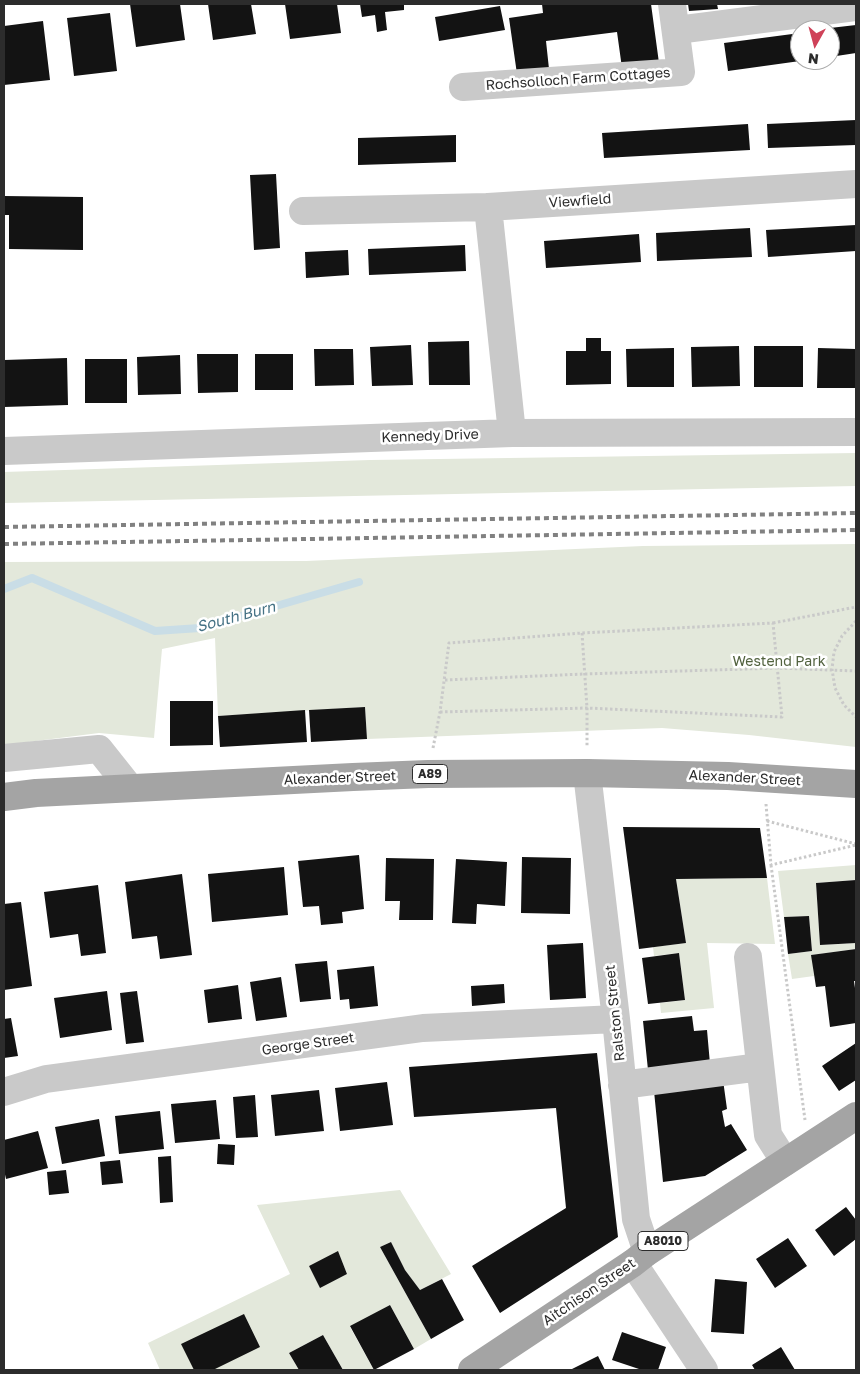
<!DOCTYPE html>
<html>
<head>
<meta charset="utf-8">
<style>
  body { margin:0 }
  #map { position:relative; width:860px; height:1374px; overflow:hidden; background:#fff; font-family:"Golos Text",sans-serif }
  canvas { display:block }
  .frame { position:absolute; inset:0; border:5px solid #2c2c2c; pointer-events:none }
  .north { position:absolute; left:790px; top:20px; width:50px; height:50px; box-sizing:border-box; background:#fff; border:1px solid #ababab; border-radius:50%; rotate:187deg; font-size:14px; font-weight:700; line-height:20px; text-align:center; color:#2c2c2c }
  .north::after { content:''; display:block; margin:auto; width:18px; height:22px; background:#cf4259; clip-path:polygon(50% 0,100% 100%,50% 72%,0 100%) }
</style>
</head>
<body>
<div id="map">
<canvas width="860" height="1374"></canvas>
<div class="frame"></div>
<div class="north">N</div>
</div>
<script>
const ctx = document.querySelector('canvas').getContext('2d');
ctx.lineJoin = 'round';
function fill(path, color) { ctx.fillStyle = color; ctx.fill(path, 'evenodd'); }
const toPath = rows => new Path2D(rows.map(r => 'M' + r).join(''));
function stroke(path, color, width, dash) { ctx.strokeStyle = color; ctx.lineWidth = width; ctx.lineCap = dash ? 'butt' : 'round'; ctx.setLineDash(dash || []); ctx.stroke(path); }
function drawText(font, color, halo, rows, align = 'center') {
  ctx.font = font + ' "Golos Text",sans-serif'; ctx.lineWidth = 5; ctx.setLineDash([]); ctx.textBaseline = 'middle'; ctx.strokeStyle = halo; ctx.fillStyle = color; for (const [text, x, y, turn = 0] of rows) {
    ctx.save(); ctx.translate(x, y); ctx.rotate((+turn || 0) * Math.PI / 180); ctx.textAlign = isNaN(turn) ? turn : align; if (halo) ctx.strokeText(text, 0, 0); ctx.fillText(text, 0, 0); ctx.restore();
  }
}
const green = toPath([
  [856,453,856,486,4,503,4,472,370,460],
  [856,544,856,747,749,735,662,728,367,739,365,707,218,716,215,638,162,649,154,738,99,733,4,745,4,562,306,561,643,546],
  [856,865,856,880,816,883,820,945,856,943,856,949,812,955,814,976,792,979,788,954,812,951,809,916,784,917,778,871],
  [767,878,775,944,707,943,714,1008,661,1013,660,1003,685,1000,679,953,654,956,653,947,686,943,676,879],
  [400,1190,451,1274,420,1290,405,1270,391,1242,380,1247,431,1339,414,1349,390,1305,350,1327,374,1370,343,1370,323,1335,289,1353,299,1370,160,1370,148,1343,290,1274,257,1205],
  [338,1252,347,1274,320,1287,309,1266]
]);
const stream = toPath([
  [4,589,32,578,155,631,200,628,359,582]
]);
const building = toPath([
  [130,4,180,4,185,40,136,47],
  [208,4,251,4,256,34,213,40],
  [285,4,337,4,341,33,290,39],
  [360,4,404,4,404,10,385,12,387,30,377,32,375,15,362,17],
  [542,4,651,4,659,63,622,68,617,32,546,41,549,69,517,74,509,18,543,13],
  [688,4,717,4,718,9,689,11],
  [500,6,505,30,439,41,435,17],
  [110,13,117,71,74,76,67,18],
  [43,21,50,80,4,85,4,26],
  [856,25,856,53,830,57,830,28],
  [800,33,800,61,728,71,724,43],
  [856,120,856,145,768,148,767,124],
  [748,124,750,150,604,158,602,133],
  [456,135,456,162,358,165,358,138],
  [276,174,280,248,254,250,250,175],
  [4,196,83,197,83,250,9,249,9,215,4,215],
  [856,225,856,251,768,257,766,230],
  [750,228,752,257,657,261,656,233],
  [639,234,641,262,546,268,544,241],
  [465,245,466,271,369,275,368,249],
  [348,250,349,275,306,278,305,252],
  [586,338,601,338,601,351,611,351,611,384,566,385,566,351,586,351],
  [469,341,470,385,429,385,428,342],
  [411,345,413,385,372,386,370,347],
  [739,346,740,386,692,387,691,347],
  [754,346,803,346,803,387,754,387],
  [674,348,674,387,627,387,626,349],
  [818,348,856,349,856,388,817,388],
  [314,349,353,349,354,385,315,386],
  [197,354,238,354,238,392,198,393],
  [255,354,293,354,293,390,255,390],
  [180,355,181,394,138,395,137,357],
  [67,358,68,405,4,407,4,360],
  [85,359,127,359,127,403,85,403],
  [170,701,213,701,213,745,170,746],
  [365,707,367,739,311,742,309,710],
  [305,710,307,742,220,747,218,716],
  [623,827,760,828,767,878,676,879,686,943,639,949],
  [359,855,364,909,342,912,343,923,321,925,319,906,303,907,298,861],
  [522,857,571,858,570,914,521,913],
  [386,858,434,859,433,920,399,920,400,901,385,901],
  [456,859,507,862,505,906,477,904,476,924,452,923],
  [284,867,288,915,212,922,208,874],
  [182,874,192,955,160,959,157,936,132,939,125,882],
  [856,880,856,943,820,945,816,883],
  [98,885,106,953,81,956,78,934,50,938,44,892],
  [21,902,32,986,4,990,4,904],
  [809,916,812,951,788,954,784,917],
  [583,943,586,998,550,1000,547,945],
  [856,949,856,981,854,981,856,995,856,1023,830,1027,825,986,816,987,811,955],
  [679,953,685,1000,648,1004,642,958],
  [327,961,331,999,300,1002,295,964],
  [374,966,378,1006,350,1009,349,999,340,1000,337,970],
  [281,977,287,1017,256,1021,250,982],
  [504,984,505,1003,472,1006,471,986],
  [238,985,242,1019,208,1023,204,990],
  [107,991,112,1030,60,1038,54,998],
  [137,991,144,1042,126,1044,120,993],
  [692,1016,694,1031,707,1030,710,1064,648,1070,643,1021],
  [11,1018,18,1056,4,1058,4,1019],
  [856,1043,856,1080,839,1091,822,1066],
  [597,1053,618,1237,500,1313,472,1266,566,1208,556,1108,414,1117,409,1067],
  [723,1080,727,1109,722,1111,725,1127,731,1124,747,1150,705,1176,663,1182,654,1091],
  [387,1082,393,1125,340,1131,335,1088],
  [319,1090,324,1131,275,1136,271,1095],
  [255,1095,258,1137,236,1138,233,1097],
  [216,1100,220,1139,175,1143,171,1104],
  [160,1111,164,1149,119,1154,115,1116],
  [99,1119,105,1156,62,1164,55,1127],
  [38,1131,48,1168,6,1179,4,1170,4,1140],
  [218,1144,235,1145,234,1165,217,1164],
  [171,1156,173,1202,160,1203,158,1157],
  [120,1160,123,1183,102,1185,100,1162],
  [66,1170,69,1193,49,1195,47,1172],
  [846,1207,856,1220,856,1239,834,1256,815,1230],
  [788,1238,807,1266,775,1288,756,1259],
  [391,1242,405,1270,420,1290,442,1279,464,1320,431,1339,380,1247],
  [338,1251,347,1274,320,1288,309,1266],
  [715,1279,747,1282,744,1334,711,1332],
  [390,1305,414,1349,374,1370,350,1326],
  [244,1314,260,1347,213,1370,194,1370,181,1344],
  [622,1332,666,1347,658,1370,642,1370,612,1360],
  [323,1335,343,1370,299,1370,289,1353],
  [781,1347,795,1370,755,1370,752,1365],
  [598,1356,605,1370,570,1370]
]);
const path = toPath([
  [856,621,842,636,834,652,832,669,835,688,844,705,856,717],
  [773,623,856,607],
  [582,633,587,708,587,747],
  [445,680,584,674,778,668,856,671],
  [433,748,440,712,449,643,582,633,773,623,782,717,587,708,440,712],
  [766,804,771,865,856,845],
  [767,821,856,844],
  [771,865,805,1120]
]);
const minor = toPath([
  [677,30,855,7],
  [463,87,681,72,672,4],
  [488,207,512,433],
  [303,211,488,207,856,184],
  [4,451,512,433,856,432],
  [4,758,99,749,130,788],
  [587,773,616,1019,636,1219,647,1252],
  [748,957,768,1135,785,1162],
  [622,1085,760,1067],
  [4,1092,46,1079,423,1028,616,1019],
  [633,1263,704,1370]
]);
const major = toPath([
  [4,797,36,793,353,777,428,774,587,773,728,776,856,784],
  [472,1370,633,1263,647,1252,856,1116]
]);
const rail = toPath([
  [4,527,856,513],
  [4,544,856,530]
]);
const shields = [
  [430,774,35],
  [663,1241,50]
];
const shieldNames = [
  ["A89",430,774],
  ["A8010",663,1241]
];
const streetNames = [
  ["Rochsolloch Farm Cottages",578,79,-4],
  ["Viewfield",580,201,-4],
  ["Kennedy Drive",430,436,-2],
  ["Alexander Street",340,778,-2],
  ["Alexander Street",745,778,3],
  ["Ralston Street",615,1013,-96],
  ["George Street",308,1044,-8],
  ["Aitchison Street",589,1292,-34]
];
const parkNames = [
  ["Westend Park",779,662]
];
const waterNames = [
  ["South Burn",236,617,-15]
];
fill(green, '#e3e8db');
stroke(stream, '#c9dde6', 8);
fill(building, '#131313');
stroke(path, '#c9c9c9', 3, [2.5, 2.5]);
stroke(minor, '#c9c9c9', 28);
stroke(major, '#a4a4a4', 28);
stroke(rail, '#818181', 4, [5, 4]);
for (const [x, y, w] of shields) { const box = new Path2D(); box.roundRect(x - w / 2, y - 9.5, w, 19, 4); ctx.fillStyle = '#fff'; ctx.fill(box); stroke(box, '#2c2c2c', 1); }
drawText('bold 12px', '#2c2c2c', null, shieldNames);
drawText('14px', '#2c2c2c', '#fff', streetNames);
drawText('14px', '#52623f', '#fff', parkNames);
drawText('italic 15px', '#447184', '#fff', waterNames);
</script>
</body>
</html>
